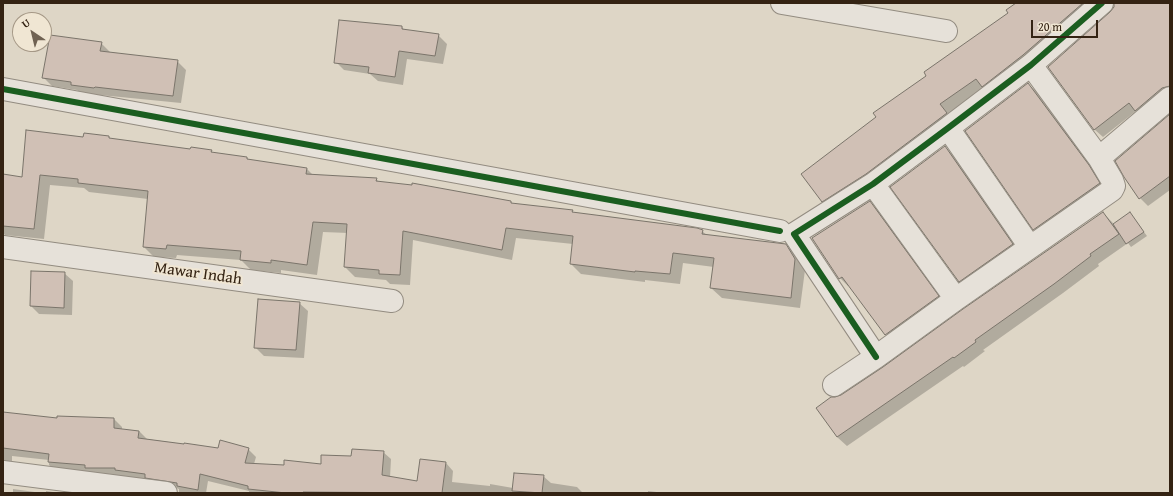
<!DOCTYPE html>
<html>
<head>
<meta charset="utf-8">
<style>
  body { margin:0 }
  #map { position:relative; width:1173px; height:496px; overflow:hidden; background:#ded6c6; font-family:"Gentium Book Plus",serif }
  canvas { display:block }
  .frame { position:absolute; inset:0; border:4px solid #342313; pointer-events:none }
  .north { position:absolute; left:12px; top:12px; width:40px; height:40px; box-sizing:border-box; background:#f0e6d3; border:1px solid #a59886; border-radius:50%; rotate:325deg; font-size:11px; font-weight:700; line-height:16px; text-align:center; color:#342313 }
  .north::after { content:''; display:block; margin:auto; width:14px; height:18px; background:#706252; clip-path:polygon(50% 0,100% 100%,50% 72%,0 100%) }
  .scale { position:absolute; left:1031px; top:20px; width:67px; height:18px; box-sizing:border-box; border:2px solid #342313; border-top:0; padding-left:5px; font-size:12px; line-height:14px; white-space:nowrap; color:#342313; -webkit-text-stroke:3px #f0e6d3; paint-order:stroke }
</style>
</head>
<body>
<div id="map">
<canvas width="1173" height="496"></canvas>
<div class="frame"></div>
<div class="north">U</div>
<div class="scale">20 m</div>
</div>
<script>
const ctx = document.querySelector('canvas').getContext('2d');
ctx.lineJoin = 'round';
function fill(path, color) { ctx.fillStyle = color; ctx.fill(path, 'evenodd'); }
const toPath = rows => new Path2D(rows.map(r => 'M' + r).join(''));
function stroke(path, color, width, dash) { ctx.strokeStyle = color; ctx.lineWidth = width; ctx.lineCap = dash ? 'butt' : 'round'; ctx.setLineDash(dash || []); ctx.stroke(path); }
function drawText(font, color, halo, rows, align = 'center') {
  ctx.font = font + ' "Gentium Book Plus",serif'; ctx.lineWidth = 4; ctx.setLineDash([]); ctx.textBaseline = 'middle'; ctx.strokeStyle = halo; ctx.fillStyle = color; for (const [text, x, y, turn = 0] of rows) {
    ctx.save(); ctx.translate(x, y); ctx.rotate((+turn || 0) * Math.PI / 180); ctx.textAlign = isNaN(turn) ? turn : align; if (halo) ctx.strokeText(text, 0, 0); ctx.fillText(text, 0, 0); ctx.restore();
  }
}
const shadow = toPath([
  [1018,3,1082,3,1090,15,832,211,822,201,877,118,1010,13],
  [1125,3,1170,3,1170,86,1165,90,1144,119,1136,111,1103,137,1094,129],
  [402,27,405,31,438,35,447,44,443,64,407,59,403,85,378,81,370,74,344,70,336,62],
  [101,43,110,52,109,53,177,61,186,70,181,103,80,93,77,90,52,86,43,77],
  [1028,84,1038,93,1098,175,1108,193,1043,238,1034,229],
  [1170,116,1170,190,1148,206,1140,198,1125,177],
  [109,137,112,140,191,151,211,151,213,153,246,157,249,160,307,169,314,176,376,179,379,182,511,202,513,204,572,211,575,214,702,231,708,236,785,245,796,255,805,270,800,308,722,298,711,288,714,267,683,263,680,284,645,280,645,282,581,274,571,264,573,244,516,238,512,260,413,240,410,285,390,284,386,280,355,277,345,267,348,233,323,232,317,275,281,270,281,273,251,270,241,260,177,255,176,258,154,257,144,247,148,199,89,192,84,188,50,185,44,239,5,235,3,233,3,175,22,178,84,138],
  [945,147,953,155,1020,253,968,289,960,281],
  [870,202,878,210,946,305,894,343,886,334,850,285,848,286,840,278],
  [1103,213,1114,224,1130,213,1147,236,1131,247,1128,243,1098,264,1099,266,1063,293,983,350,985,351,964,367,963,366,847,446,837,437,817,408,841,396],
  [64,273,73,281,72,315,39,314,31,306],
  [299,303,308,311,304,358,264,356,255,347],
  [3,413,58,419,114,419,122,427,122,430,139,431,147,439,219,449,248,449,256,457,254,464,285,466,322,465,352,457,383,452,391,459,390,478,418,482,446,463,453,471,452,482,490,486,490,484,513,488,543,476,551,483,577,487,583,493,249,493,249,491,208,481,206,493,179,493,179,489,176,488,123,481,117,475,75,475,57,473,49,465,49,460,12,456,12,462,3,462],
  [13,489,42,493,13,493],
  [46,491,60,493,46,493],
  [648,491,665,493,648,493]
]);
const building = toPath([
  [1016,3,1083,3,1023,55,982,87,976,79,940,104,947,113,866,174,822,202,801,174,876,117,873,113,926,76,924,72,1008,13,1006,10,1016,3],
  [1114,3,1170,3,1170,86,1162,88,1135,111,1129,103,1094,130,1048,67,1110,12,1114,7,1114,3],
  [339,20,402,26,402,29,439,34,435,56,399,51,395,77,368,73,369,67,334,63,339,20],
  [50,35,102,42,100,51,178,60,173,96,95,87,94,88,71,85,71,82,42,78,50,35],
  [1028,83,1089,165,1100,183,1033,230,965,131,1028,83],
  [1170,114,1170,176,1139,199,1124,177,1115,161,1170,114],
  [26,130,83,137,84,133,109,136,109,138,190,149,191,147,212,150,211,152,247,157,247,159,307,168,306,174,377,178,376,181,412,185,412,183,511,201,511,203,573,210,572,212,697,228,703,230,702,234,786,244,795,259,791,298,710,288,714,258,673,253,670,274,635,271,635,272,570,264,573,236,506,228,502,250,403,231,400,275,379,274,379,270,344,267,347,224,313,222,307,265,271,260,271,263,240,260,241,251,167,245,166,249,143,247,148,191,78,183,78,179,40,175,34,229,3,226,3,174,22,177,26,130],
  [945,146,1013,244,959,282,890,187,945,146],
  [870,201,939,296,885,335,842,277,839,279,812,238,870,201],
  [1103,212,1119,234,1090,254,1091,256,1054,284,975,340,976,342,954,358,953,357,837,437,816,408,831,397,835,397,841,395,883,367,963,309,1103,212],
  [1130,212,1144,232,1126,244,1113,224,1130,212],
  [31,271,65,272,64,308,30,306,31,271],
  [258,299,300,302,296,350,254,348,258,299],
  [3,412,57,418,57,416,114,418,114,428,139,431,138,438,184,444,184,443,218,448,220,440,249,448,245,463,284,465,284,460,321,464,321,455,351,456,352,449,384,451,382,475,417,481,420,459,446,462,442,493,303,492,303,493,286,493,248,489,248,486,200,474,198,490,177,486,177,483,145,478,145,474,115,470,115,468,85,468,85,465,48,462,49,454,3,448,3,412],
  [514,473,544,475,542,493,512,491,514,473]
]);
const minor = toPath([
  [782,3,946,31],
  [1031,65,1099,158],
  [3,89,780,231],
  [948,128,1030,247],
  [873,184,956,299],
  [3,247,392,301],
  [876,357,794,234,873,184,948,128,1031,65,1102,3],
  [834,385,876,357,956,299,1112,190,1114,186,1112,180,1099,158,1170,98],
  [3,472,166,493]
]);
const cycleway = toPath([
  [3,89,780,231],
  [876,357,794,234,873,184,948,128,1031,65,1102,3]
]);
const streetNames = [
  ["Mawar Indah",198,274,8]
];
fill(shadow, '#0003');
fill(building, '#d0c0b5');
stroke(building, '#7a746a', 1);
stroke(minor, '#938c81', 24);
stroke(minor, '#e6e1d9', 22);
stroke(cycleway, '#1b5e20', 6);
drawText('16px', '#342313', '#f0e6d3', streetNames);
</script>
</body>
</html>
